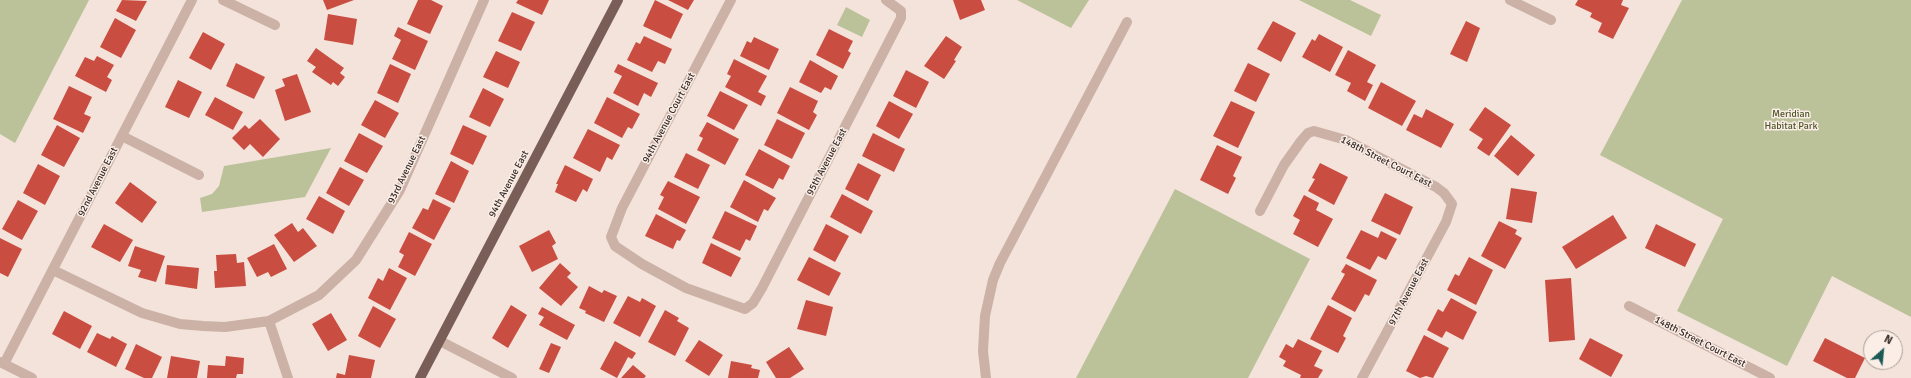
<!DOCTYPE html>
<html>
<head>
<meta charset="utf-8">
<style>
  body { margin:0 }
  #map { position:relative; width:1911px; height:378px; overflow:hidden; background:#f3e3da; font-family:Signika,sans-serif }
  canvas { display:block }
  .north { position:absolute; left:1863px; top:330px; width:40px; height:40px; box-sizing:border-box; background:#faeee7; border:1px solid #aca09a; border-radius:50%; rotate:27deg; font-size:11px; font-weight:700; line-height:16px; text-align:center; color:#372a27 }
  .north::after { content:''; display:block; margin:auto; width:14px; height:18px; background:#1b5a54; clip-path:polygon(50% 0,100% 100%,50% 72%,0 100%) }
</style>
</head>
<body>
<div id="map">
<canvas width="1911" height="378"></canvas>
<div class="north">N</div>
</div>
<script>
const ctx = document.querySelector('canvas').getContext('2d');
ctx.lineJoin = 'round';
function fill(path, color) { ctx.fillStyle = color; ctx.fill(path, 'evenodd'); }
const toPath = rows => new Path2D(rows.map(r => 'M' + r).join(''));
function stroke(path, color, width, dash) { ctx.strokeStyle = color; ctx.lineWidth = width; ctx.lineCap = dash ? 'butt' : 'round'; ctx.setLineDash(dash || []); ctx.stroke(path); }
function drawText(font, color, halo, rows, align = 'center') {
  ctx.font = font + ' Signika,sans-serif'; ctx.lineWidth = 3; ctx.setLineDash([]); ctx.textBaseline = 'middle'; ctx.strokeStyle = halo; ctx.fillStyle = color; for (const [text, x, y, turn = 0] of rows) {
    ctx.save(); ctx.translate(x, y); ctx.rotate((+turn || 0) * Math.PI / 180); ctx.textAlign = isNaN(turn) ? turn : align; if (halo) ctx.strokeText(text, 0, 0); ctx.fillText(text, 0, 0); ctx.restore();
  }
}
const green = toPath([
  [0,0,89,0,15,143,0,134],
  [1017,0,1089,0,1071,28],
  [1299,0,1350,0,1381,15,1371,36],
  [1682,0,1911,0,1911,317,1832,276,1787,366,1677,311,1723,219,1600,155],
  [846,7,870,20,862,37,837,25],
  [331,148,305,197,202,212,200,198,212,194,219,186,224,166],
  [1175,189,1310,259,1248,378,1076,378]
]);
const building = toPath([
  [122,0,147,1,136,21,116,11],
  [323,0,354,0,327,10],
  [418,0,431,0,443,6,430,34,407,24],
  [518,0,549,0,542,15,516,3],
  [655,0,683,14,671,39,643,26],
  [668,0,694,0,688,10],
  [953,0,981,0,985,10,960,20],
  [1578,0,1623,0,1621,5,1629,8,1613,39,1598,32,1602,23,1590,17,1592,13,1575,5],
  [512,12,535,22,521,51,498,41],
  [328,14,357,19,353,45,324,40],
  [115,18,136,30,121,58,100,47],
  [1273,21,1296,33,1281,62,1257,49],
  [1466,21,1480,28,1467,62,1450,54],
  [398,27,428,41,415,70,392,59,401,40,394,36],
  [829,29,853,41,848,51,851,53,843,69,816,55],
  [203,32,225,44,211,70,189,58],
  [1319,34,1343,47,1330,72,1302,57,1312,39,1315,41],
  [644,36,672,49,665,64,658,61,652,72,627,60,636,42,640,44],
  [946,36,962,47,954,60,956,61,944,79,924,66],
  [754,37,779,49,769,70,740,56,747,41,751,43],
  [316,48,344,68,340,73,345,77,338,86,333,82,331,85,312,72,316,67,307,61],
  [1348,50,1376,65,1367,82,1373,85,1365,101,1347,91,1351,83,1335,75],
  [496,51,520,62,508,88,483,77],
  [97,56,114,65,107,77,112,80,106,92,75,76,85,57,94,61],
  [734,59,767,76,758,92,766,96,761,106,725,87,731,76,727,74],
  [810,60,838,76,831,90,825,87,821,93,799,82],
  [236,63,265,77,254,99,226,86],
  [1248,63,1270,74,1256,102,1234,91],
  [390,64,411,74,398,103,377,93],
  [618,64,658,83,651,97,644,93,638,106,613,93,622,76,614,72],
  [906,70,929,82,916,108,893,96],
  [297,74,311,112,285,121,275,90,285,86,282,79],
  [178,80,202,92,189,118,165,107],
  [1381,82,1416,101,1402,126,1368,108],
  [69,86,92,97,84,114,91,117,83,133,53,119],
  [790,87,818,101,813,112,817,115,809,130,777,113],
  [483,88,504,99,490,127,469,117],
  [720,91,748,105,734,130,707,116],
  [215,97,243,112,233,130,205,115],
  [607,97,640,114,632,129,628,127,622,138,594,123],
  [375,100,399,113,385,138,361,125],
  [889,101,913,114,899,139,876,126],
  [1231,101,1255,112,1238,148,1213,136],
  [1485,107,1511,125,1489,156,1477,148,1483,139,1469,130],
  [1426,109,1454,124,1441,148,1406,130,1414,114,1422,118],
  [260,119,280,139,263,157,250,144,244,150,232,138,245,125,249,129],
  [777,119,805,133,792,159,764,145],
  [707,122,739,139,725,165,697,150,703,138,699,136],
  [57,125,80,138,64,167,41,155],
  [463,125,487,136,473,165,450,154],
  [588,129,620,145,612,160,607,157,600,172,573,158],
  [359,133,383,146,367,173,344,161],
  [873,133,905,149,894,172,862,156],
  [1511,135,1535,155,1518,176,1494,156],
  [1217,145,1242,157,1233,176,1236,178,1228,194,1200,180],
  [759,149,790,166,783,180,779,178,773,189,745,175],
  [686,153,710,165,698,189,674,177],
  [451,161,469,171,454,203,435,194],
  [858,163,881,175,868,201,845,189],
  [1320,163,1348,177,1334,205,1308,191,1315,179,1312,178],
  [38,164,60,176,45,205,23,193],
  [565,165,593,179,587,192,583,189,576,202,555,192,558,184,556,184],
  [340,167,364,180,349,206,326,193],
  [744,180,776,198,768,211,764,209,758,222,730,207],
  [668,181,700,197,686,224,658,209,664,197,660,195],
  [130,182,157,202,142,223,115,203],
  [1511,188,1537,192,1532,223,1506,219],
  [1385,193,1413,207,1400,235,1371,221],
  [842,194,873,211,861,234,830,217],
  [1304,195,1319,203,1316,210,1333,219,1318,247,1293,234,1300,220,1293,216],
  [319,196,345,211,333,234,306,219],
  [433,199,451,208,434,240,412,228,423,208,428,210],
  [18,200,38,211,22,240,2,229],
  [725,211,757,226,750,241,746,239,740,251,712,238],
  [656,214,686,230,680,241,677,240,673,249,645,236],
  [1613,215,1627,238,1576,269,1562,247],
  [1499,221,1517,230,1515,234,1522,238,1505,269,1481,256],
  [292,223,298,232,303,228,317,246,294,262,274,235],
  [104,224,133,240,120,262,91,247],
  [826,224,849,236,835,262,813,250],
  [1656,224,1696,244,1685,267,1645,248],
  [549,230,556,243,552,246,558,259,532,272,519,246],
  [1361,230,1378,238,1381,231,1397,239,1386,260,1378,256,1370,270,1346,258],
  [409,232,432,244,415,276,398,267,404,255,399,252],
  [0,238,22,249,8,277,0,273],
  [711,243,741,258,731,277,702,263],
  [274,244,287,269,271,277,268,272,257,277,247,258],
  [135,246,165,256,156,282,138,277,141,270,128,266],
  [236,254,237,263,244,262,246,286,215,288,214,271,217,271,216,255],
  [809,257,841,273,829,296,797,280],
  [1469,257,1493,270,1476,305,1447,290,1455,274,1459,276],
  [560,263,571,273,567,277,578,287,561,306,539,288],
  [1346,264,1377,280,1369,296,1365,294,1355,312,1331,299,1345,274,1341,272],
  [167,265,199,268,197,289,165,284],
  [389,268,407,278,390,310,368,298,378,278,383,281],
  [1571,278,1575,340,1549,342,1545,280],
  [589,286,602,293,604,290,617,296,604,322,585,313,586,311,579,308],
  [628,296,640,302,642,298,656,306,640,337,613,323],
  [1451,298,1477,312,1463,340,1446,331,1442,338,1427,330,1438,309,1443,312],
  [806,300,833,307,826,336,797,329],
  [511,305,527,315,508,348,492,338],
  [1328,305,1352,318,1343,336,1346,338,1338,353,1310,339],
  [373,306,396,319,380,348,358,336],
  [542,307,575,325,567,340,539,325,544,317,538,314],
  [665,310,679,318,677,321,689,328,675,356,648,342],
  [64,311,92,326,80,349,52,334],
  [331,313,347,340,328,351,312,324],
  [97,333,110,339,112,336,127,344,116,367,87,352],
  [1424,335,1449,348,1433,378,1426,376,1420,378,1406,371],
  [1590,338,1623,355,1611,377,1579,359],
  [1825,338,1865,358,1855,378,1847,378,1813,361],
  [1298,339,1322,351,1314,366,1323,370,1318,378,1300,378,1301,375,1283,366,1286,361,1279,357,1286,344,1293,348],
  [699,340,723,355,709,376,685,361],
  [615,341,636,353,632,359,628,357,617,378,600,369],
  [551,343,561,347,549,373,539,369],
  [136,344,162,357,152,378,144,378,125,369],
  [789,347,804,369,790,378,776,378,766,362],
  [349,355,375,360,371,378,336,378,337,373,345,375],
  [171,356,200,361,197,378,167,378],
  [226,356,244,358,243,374,237,374,236,378,207,378,208,365,225,366],
  [731,361,752,365,751,368,760,370,758,378,728,378],
  [633,365,646,376,644,378,621,378]
]);
const minor = toPath([
  [223,0,275,25],
  [731,0,622,208,611,237,615,246,642,264,686,288,745,309,753,303,762,288,901,18,901,11,886,0],
  [1510,0,1551,20],
  [122,136,199,175],
  [1260,211,1284,165,1301,141,1308,133,1314,131,1346,140,1436,187,1444,193,1452,204,1446,222,1362,378],
  [53,270,142,313,180,324,203,326,225,327,269,321,319,295,356,260,400,190,484,0],
  [1629,306,1770,378],
  [269,321,288,378],
  [440,341,512,378],
  [0,362,32,378],
  [4,364,192,0],
  [986,378,983,351,985,316,993,280,1000,263,1127,22]
]);
const major = toPath([
  [420,378,618,0]
]);
const parkNames = [
  ["Meridian",1791,114],
  ["Habitat Park",1791,126]
];
const streetNames = [
  ["94th Avenue Court East",669,118,-62],
  ["95th Avenue East",827,162,-62],
  ["148th Street Court East",1386,162,27],
  ["93rd Avenue East",407,170,-64],
  ["92nd Avenue East",98,182,-63],
  ["94th Avenue East",509,184,-62],
  ["97th Avenue East",1409,292,-62],
  ["148th Street Court East",1700,342,27]
];
fill(green, '#bbc29a');
fill(building, '#ca4d41');
stroke(minor, '#cbb1a6', 10);
stroke(major, '#795e58', 10);
drawText('10px', '#4d562a', '#faeee7', parkNames);
drawText('10px', '#372a27', '#faeee7', streetNames);
</script>
</body>
</html>
